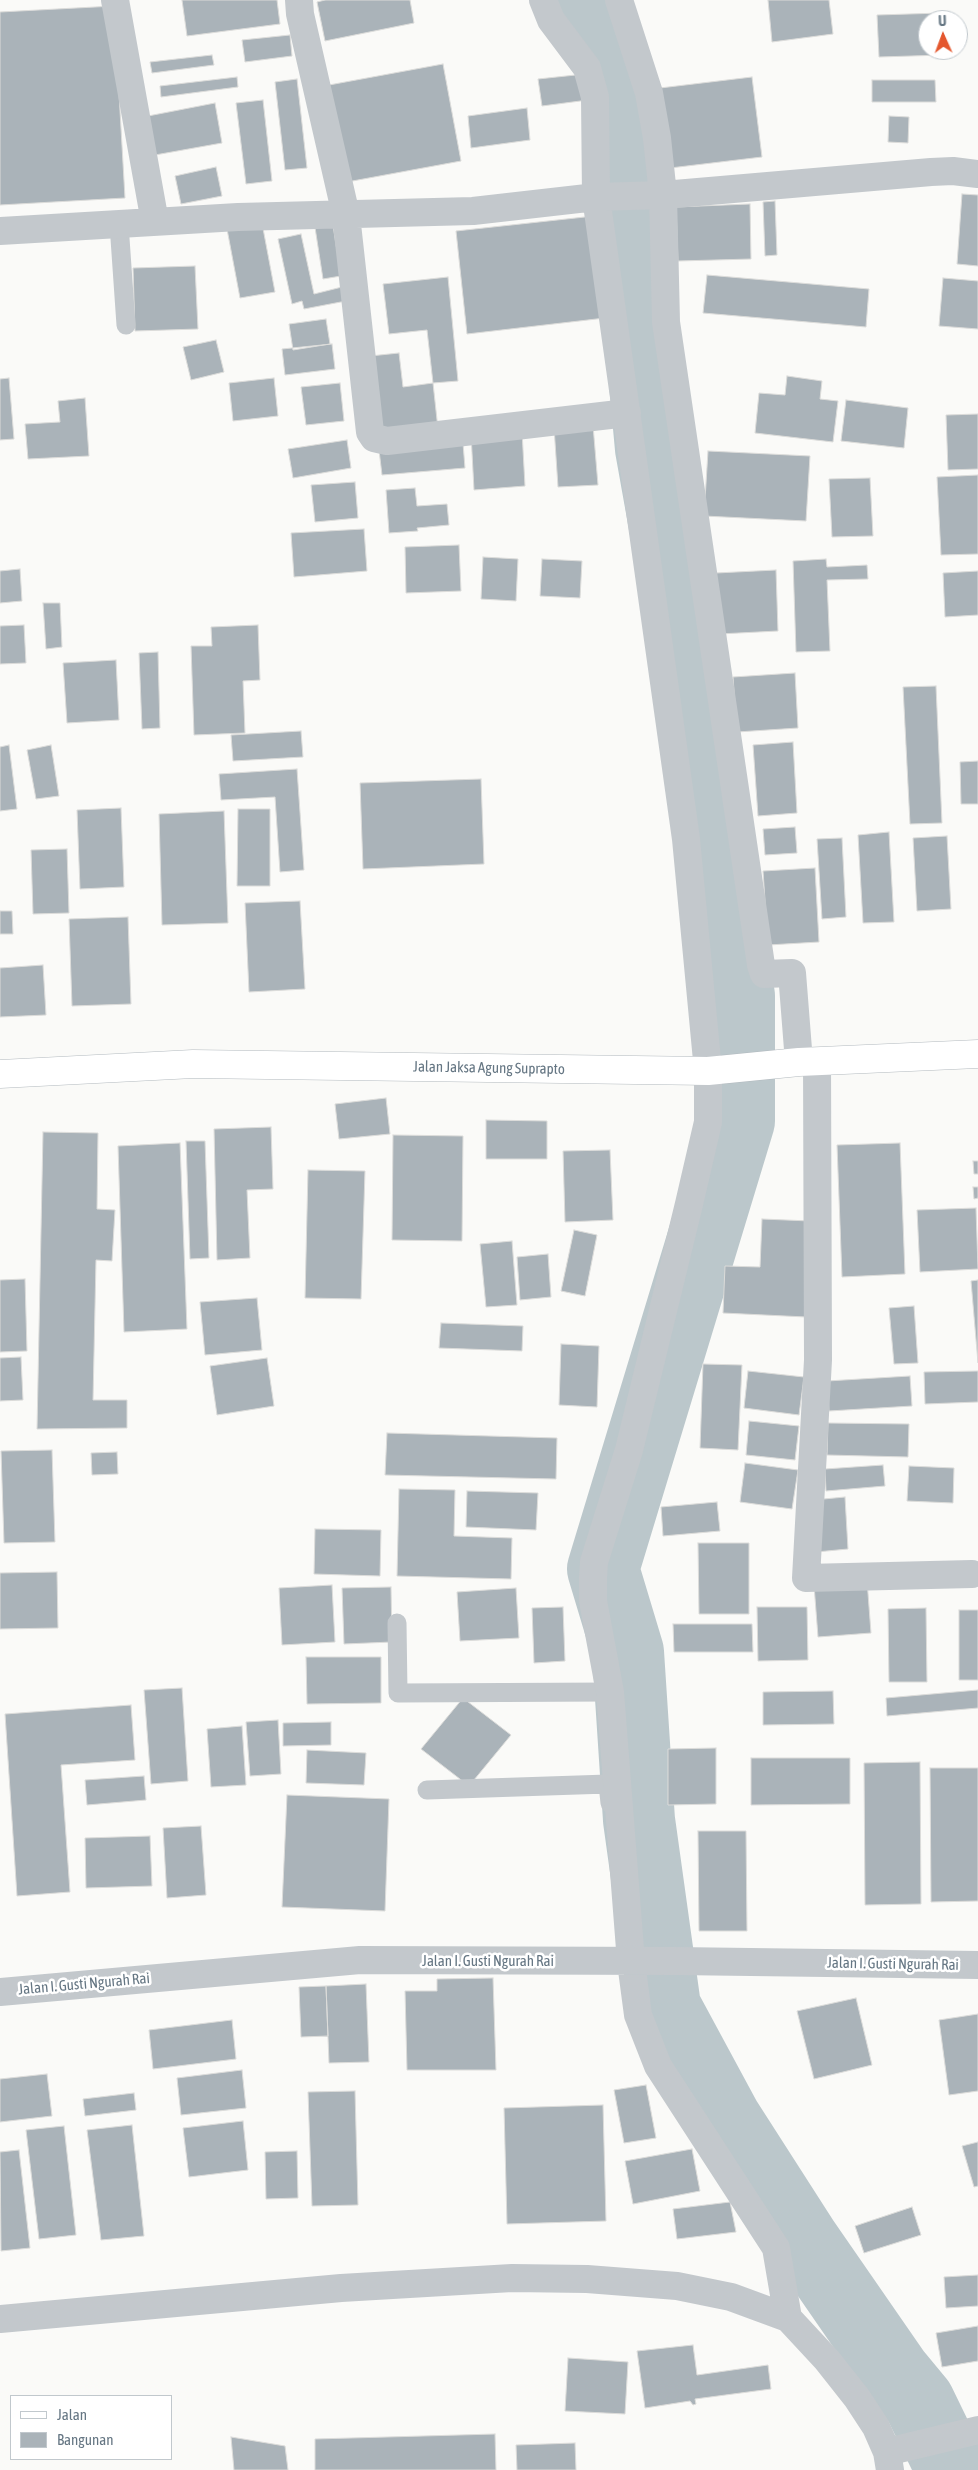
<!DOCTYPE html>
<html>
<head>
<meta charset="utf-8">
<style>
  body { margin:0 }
  #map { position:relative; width:978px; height:2470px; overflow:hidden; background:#fafaf8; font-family:"Asap Condensed",sans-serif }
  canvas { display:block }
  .legend { position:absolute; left:10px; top:2395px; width:162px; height:65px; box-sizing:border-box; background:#fff; border:1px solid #c1c8cd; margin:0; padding:6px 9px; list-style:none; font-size:15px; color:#657683 }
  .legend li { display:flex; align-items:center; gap:10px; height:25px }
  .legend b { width:25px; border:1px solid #c1c8cd }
  .north { position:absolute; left:918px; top:10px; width:50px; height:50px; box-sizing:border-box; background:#fff; border:1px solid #c1c8cd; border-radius:50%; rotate:358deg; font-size:14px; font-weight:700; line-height:20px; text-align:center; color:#657683 }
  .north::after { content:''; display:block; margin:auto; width:18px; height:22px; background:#e4572e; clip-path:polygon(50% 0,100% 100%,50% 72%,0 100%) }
</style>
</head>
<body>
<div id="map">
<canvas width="978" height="2470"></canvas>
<ul class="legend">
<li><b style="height:6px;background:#fff"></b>Jalan</li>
<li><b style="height:14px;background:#aab3b9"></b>Bangunan</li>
</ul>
<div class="north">U</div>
</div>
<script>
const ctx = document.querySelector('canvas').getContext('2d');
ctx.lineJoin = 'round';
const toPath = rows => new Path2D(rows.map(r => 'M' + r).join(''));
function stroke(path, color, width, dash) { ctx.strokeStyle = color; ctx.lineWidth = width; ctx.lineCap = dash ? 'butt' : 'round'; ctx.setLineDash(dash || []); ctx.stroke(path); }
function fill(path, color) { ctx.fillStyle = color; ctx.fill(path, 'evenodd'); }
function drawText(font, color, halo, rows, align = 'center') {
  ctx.font = font + ' "Asap Condensed",sans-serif'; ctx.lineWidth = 5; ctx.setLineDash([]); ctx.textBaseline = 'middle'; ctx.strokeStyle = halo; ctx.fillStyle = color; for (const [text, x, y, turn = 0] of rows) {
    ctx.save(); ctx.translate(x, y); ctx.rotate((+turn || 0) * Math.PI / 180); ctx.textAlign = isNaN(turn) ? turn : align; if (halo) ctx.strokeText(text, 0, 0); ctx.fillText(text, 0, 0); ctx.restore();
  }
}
const river = toPath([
  [589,0,628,106,633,252,651,449,679,605,739,996,739,1121,603,1569,628,1652,639,1820,665,2007,726,2120,803,2240,895,2373,919,2402,952,2470]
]);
const building = toPath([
  [182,0,277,0,280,24,187,36,182,0],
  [325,0,410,0,414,23,325,41,317,2,325,0],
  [768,0,829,0,833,34,772,42,768,0],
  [114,6,125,198,0,205,0,12,114,6],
  [941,13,941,20,928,20,928,50,942,50,943,55,879,57,877,15,941,13],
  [290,35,292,56,245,62,242,40,290,35],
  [212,55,214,65,152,73,150,62,212,55],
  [443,64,461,161,347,182,329,85,443,64],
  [585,74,588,100,542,106,538,79,585,74],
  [237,77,238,87,161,97,160,86,237,77],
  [752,77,762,157,670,168,660,88,752,77],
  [297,79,307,168,285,170,275,82,297,79],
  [872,80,935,80,936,102,872,102,872,80],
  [263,100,272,181,246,184,236,103,263,100],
  [215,103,222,143,155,155,148,116,215,103],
  [527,108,530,140,471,148,468,116,527,108],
  [889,116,909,117,908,143,888,142,889,116],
  [216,167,222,196,181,204,175,176,216,167],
  [962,194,978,195,978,266,957,264,962,194],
  [775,201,777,255,765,256,763,202,775,201],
  [750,204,751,259,678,261,676,207,750,204],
  [594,216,605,318,467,334,456,231,594,216],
  [332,219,341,276,323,279,314,221,332,219],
  [262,223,275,292,240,298,227,229,262,223],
  [301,234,314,294,342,287,346,301,304,309,302,301,292,304,278,239,301,234],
  [195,266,198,329,135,331,133,268,195,266],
  [707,275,869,289,866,327,703,313,707,275],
  [448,277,458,381,433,383,427,330,389,334,383,284,448,277],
  [943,278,978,281,978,329,939,326,943,278],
  [326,319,330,344,293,350,289,324,326,319],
  [216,340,224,372,191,380,183,347,216,340],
  [332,344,335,369,285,375,282,349,332,344],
  [399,353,403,387,433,383,438,429,378,432,370,356,399,353],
  [787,376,822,381,820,399,838,401,833,442,755,433,759,393,785,395,787,376],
  [9,378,14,439,0,440,0,379,9,378],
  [274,378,278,416,233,421,229,383,274,378],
  [340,383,344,421,306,425,301,387,340,383],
  [85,398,89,456,28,459,25,424,60,422,58,401,85,398],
  [846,400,908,408,904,448,841,441,846,400],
  [978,414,978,469,948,470,946,415,978,414],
  [593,425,598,485,558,487,554,427,593,425],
  [522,431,525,486,474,490,471,434,522,431],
  [347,440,351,468,293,478,288,449,347,440],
  [463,443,465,468,382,475,379,450,463,443],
  [708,451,810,456,806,521,704,516,708,451],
  [978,475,978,554,941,555,937,477,978,475],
  [870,478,873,536,832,537,829,479,870,478],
  [355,482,358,518,315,522,311,485,355,482],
  [415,488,417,506,447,504,449,525,417,528,418,531,389,533,386,490,415,488],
  [364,529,367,571,294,577,291,533,364,529],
  [459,545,461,591,406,593,405,547,459,545],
  [483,557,518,559,516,601,481,599,483,557],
  [542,559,582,561,580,598,540,596,542,559],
  [826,559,827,567,867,565,868,579,827,580,830,651,796,652,793,561,826,559],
  [20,569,22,601,0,603,0,571,20,569],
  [776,570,778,631,719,634,716,573,776,570],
  [978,571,978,615,945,617,943,573,978,571],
  [43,603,60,603,62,647,46,649,43,603],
  [24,625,26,663,0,664,0,626,24,625],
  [258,625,260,680,243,681,245,733,194,735,191,646,212,646,211,627,258,625],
  [158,652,160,728,142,729,139,653,158,652],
  [116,660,119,720,67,723,63,663,116,660],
  [795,673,798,728,737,732,733,677,795,673],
  [936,686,942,823,910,824,903,687,936,686],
  [301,731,303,757,233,761,231,735,301,731],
  [793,742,797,813,758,816,753,745,793,742],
  [9,745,17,809,0,811,0,747,9,745],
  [51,745,59,796,36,799,27,750,51,745],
  [978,761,978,804,961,804,960,762,978,761],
  [297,769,304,870,280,872,275,797,221,800,219,774,297,769],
  [481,779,484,864,363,869,360,783,481,779],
  [121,808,124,887,80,889,77,810,121,808],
  [238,809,270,809,270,886,237,886,238,809],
  [224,811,228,923,162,925,159,814,224,811],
  [795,827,797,853,765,855,763,829,795,827],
  [889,832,894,922,863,923,858,835,889,832],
  [947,836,951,909,917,911,913,838,947,836],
  [842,838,846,917,822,919,817,839,842,838],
  [67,849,69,913,33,914,31,850,67,849],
  [815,868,819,942,768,945,763,871,815,868],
  [300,901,305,989,249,992,245,903,300,901],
  [0,911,12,911,13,934,0,934,0,911],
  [128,917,131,1004,72,1006,69,919,128,917],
  [43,965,46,1015,0,1017,0,968,43,965],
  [386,1098,390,1134,339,1139,335,1104,386,1098],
  [486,1120,547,1121,547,1159,486,1159,486,1120],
  [271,1127,273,1189,247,1190,250,1258,217,1260,214,1129,271,1127],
  [43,1132,98,1133,97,1209,115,1210,112,1261,96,1260,93,1400,127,1400,127,1428,37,1429,43,1132],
  [393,1135,463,1136,462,1241,392,1240,393,1135],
  [186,1141,205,1141,209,1258,190,1259,186,1141],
  [180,1143,187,1329,124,1332,118,1146,180,1143],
  [900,1143,905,1274,842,1277,837,1145,900,1143],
  [610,1150,613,1220,565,1222,563,1151,610,1150],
  [973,1161,978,1161,978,1174,974,1174,973,1161],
  [308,1170,365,1171,361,1299,305,1298,308,1170],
  [973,1187,978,1187,978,1198,974,1199,973,1187],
  [976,1208,978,1269,920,1272,917,1210,976,1208],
  [762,1219,810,1221,806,1317,723,1313,725,1266,760,1267,762,1219],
  [574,1230,597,1235,585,1296,561,1291,574,1230],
  [512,1241,517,1305,486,1307,480,1244,512,1241],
  [548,1254,551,1297,520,1300,517,1257,548,1254],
  [25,1279,27,1351,0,1352,0,1280,25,1279],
  [978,1280,978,1363,971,1281,978,1280],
  [257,1298,262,1350,205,1355,200,1302,257,1298],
  [914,1306,918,1363,894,1364,889,1308,914,1306],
  [441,1323,523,1326,522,1351,439,1348,441,1323],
  [561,1344,599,1346,597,1407,559,1405,561,1344],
  [21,1357,23,1400,0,1401,0,1358,21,1357],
  [267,1358,274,1406,217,1415,210,1366,267,1358],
  [703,1364,742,1365,738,1450,700,1448,703,1364],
  [748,1371,804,1377,799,1415,744,1408,748,1371],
  [978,1371,978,1402,925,1404,924,1372,978,1371],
  [910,1376,912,1406,829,1411,827,1381,910,1376],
  [749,1421,799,1426,795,1460,746,1455,749,1421],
  [828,1423,909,1424,908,1457,827,1455,828,1423],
  [387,1433,557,1438,556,1479,385,1475,387,1433],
  [52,1450,55,1542,4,1543,1,1451,52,1450],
  [117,1452,118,1474,92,1475,91,1453,117,1452],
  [745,1463,798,1470,792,1509,740,1502,745,1463],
  [883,1465,885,1486,826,1491,825,1469,883,1465],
  [909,1466,954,1468,953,1503,907,1501,909,1466],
  [399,1489,455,1490,454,1536,512,1538,511,1579,397,1576,399,1489],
  [467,1491,538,1493,536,1530,466,1527,467,1491],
  [845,1497,848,1549,816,1552,813,1500,845,1497],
  [717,1502,720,1531,663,1536,661,1507,717,1502],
  [315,1529,381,1530,380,1576,314,1574,315,1529],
  [698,1543,749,1543,749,1614,699,1614,698,1543],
  [57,1572,58,1628,0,1629,0,1573,57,1572],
  [867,1580,871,1633,818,1637,814,1585,867,1580],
  [332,1585,335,1642,282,1645,279,1588,332,1585],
  [391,1587,392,1642,344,1644,342,1588,391,1587],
  [516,1588,519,1638,460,1641,457,1592,516,1588],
  [563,1607,565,1661,534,1663,532,1608,563,1607],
  [757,1607,807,1607,808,1660,758,1661,757,1607],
  [926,1608,927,1682,889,1682,888,1609,926,1608],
  [959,1610,978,1610,978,1680,959,1680,959,1610],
  [673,1624,752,1624,753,1652,674,1652,673,1624],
  [306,1657,381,1657,381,1703,307,1704,306,1657],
  [182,1688,188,1781,151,1784,144,1690,182,1688],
  [978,1690,978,1708,887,1716,886,1698,978,1690],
  [833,1691,834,1724,763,1725,763,1692,833,1691],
  [463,1698,511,1735,469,1786,421,1749,463,1698],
  [131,1705,135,1760,61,1765,70,1892,17,1896,5,1714,131,1705],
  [278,1720,281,1774,250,1776,246,1722,278,1720],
  [331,1722,331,1745,283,1746,283,1723,331,1722],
  [242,1726,246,1785,211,1787,207,1729,242,1726],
  [716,1748,716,1804,668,1805,668,1749,716,1748],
  [307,1750,366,1753,364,1785,306,1783,307,1750],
  [751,1758,850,1758,850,1804,751,1805,751,1758],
  [920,1762,921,1904,865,1905,864,1763,920,1762],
  [930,1768,978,1768,978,1901,931,1902,930,1768],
  [144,1776,146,1800,87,1805,85,1780,144,1776],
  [287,1795,389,1799,385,1911,282,1907,287,1795],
  [201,1826,206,1895,167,1898,163,1828,201,1826],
  [698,1831,746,1831,747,1931,699,1931,698,1831],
  [150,1836,152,1886,86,1888,85,1838,150,1836],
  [493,1978,496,2070,407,2070,405,1991,437,1991,437,1979,493,1978],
  [366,1984,369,2062,329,2063,326,1986,366,1984],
  [326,1986,328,2036,301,2037,299,1987,326,1986],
  [856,1998,872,2065,814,2079,797,2011,856,1998],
  [978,2014,978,2091,949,2095,939,2020,978,2014],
  [232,2020,236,2059,153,2069,149,2030,232,2020],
  [242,2070,246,2108,181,2115,177,2078,242,2070],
  [47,2074,52,2116,0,2122,0,2079,47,2074],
  [646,2085,656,2138,624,2143,614,2090,646,2085],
  [355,2091,358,2205,312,2206,308,2092,355,2091],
  [134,2093,136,2110,85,2116,83,2099,134,2093],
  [603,2105,606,2221,507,2224,504,2108,603,2105],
  [243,2121,248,2170,189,2177,183,2128,243,2121],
  [132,2125,144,2236,101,2240,87,2130,132,2125],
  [64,2126,76,2235,39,2239,26,2130,64,2126],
  [978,2142,978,2186,974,2187,962,2146,978,2142],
  [692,2149,700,2191,633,2204,625,2161,692,2149],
  [19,2150,30,2248,1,2251,0,2152,19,2150],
  [297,2151,298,2198,266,2199,265,2152,297,2151],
  [730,2202,736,2232,677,2239,673,2209,730,2202],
  [912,2207,921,2235,864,2253,855,2226,912,2207],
  [978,2275,978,2306,946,2308,944,2277,978,2275],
  [978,2326,978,2361,942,2367,936,2333,978,2326],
  [693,2345,697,2375,768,2365,771,2389,695,2399,696,2404,693,2405,690,2401,645,2408,637,2351,693,2345],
  [568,2358,628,2362,625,2414,565,2411,568,2358],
  [495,2434,496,2470,315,2470,315,2439,495,2434],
  [231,2437,285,2446,288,2470,234,2470,231,2437],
  [575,2443,576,2470,517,2470,516,2445,575,2443]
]);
const lane = toPath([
  [119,224,126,325],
  [397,1623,398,1693,610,1692],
  [427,1790,608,1784,610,1803]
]);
const street = toPath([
  [115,0,155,222],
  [299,0,300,14,346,215,370,432,374,438,387,441,627,413],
  [543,0,551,20,587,68,595,97,596,197,686,839,708,1071,708,1122,689,1204,629,1450,594,1562,593,1578,593,1601,610,1692,631,1962,638,2015,658,2066,776,2248,788,2318],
  [619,0,649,93,657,138,663,195,666,322,761,965,764,974,792,973,799,1062],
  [0,231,238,217,473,211,596,197,663,195,931,172,953,171,978,174],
  [817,1062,818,1360,806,1578,972,1574],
  [0,1992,360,1960,675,1961,978,1965],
  [0,2319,341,2288,512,2278,587,2279,677,2286,731,2297,788,2318,827,2360,857,2398,876,2427,887,2452,890,2470],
  [887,2452,978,2430]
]);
const secondary = toPath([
  [0,1074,193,1064,708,1071,799,1062,978,1054]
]);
const streetNames = [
  ["Jalan Jaksa Agung Suprapto",489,1068,1],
  ["Jalan I. Gusti Ngurah Rai",488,1961],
  ["Jalan I. Gusti Ngurah Rai",893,1964,1],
  ["Jalan I. Gusti Ngurah Rai",84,1984,-5]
];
stroke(river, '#bbc7cb', 72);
fill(building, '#aab3b9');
stroke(building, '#dcdcda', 1);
stroke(secondary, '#b3babf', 29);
stroke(lane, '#c3c8cc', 19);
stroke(street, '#c3c8cc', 28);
stroke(secondary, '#fff', 28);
drawText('15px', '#657683', '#fff', streetNames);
</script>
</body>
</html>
